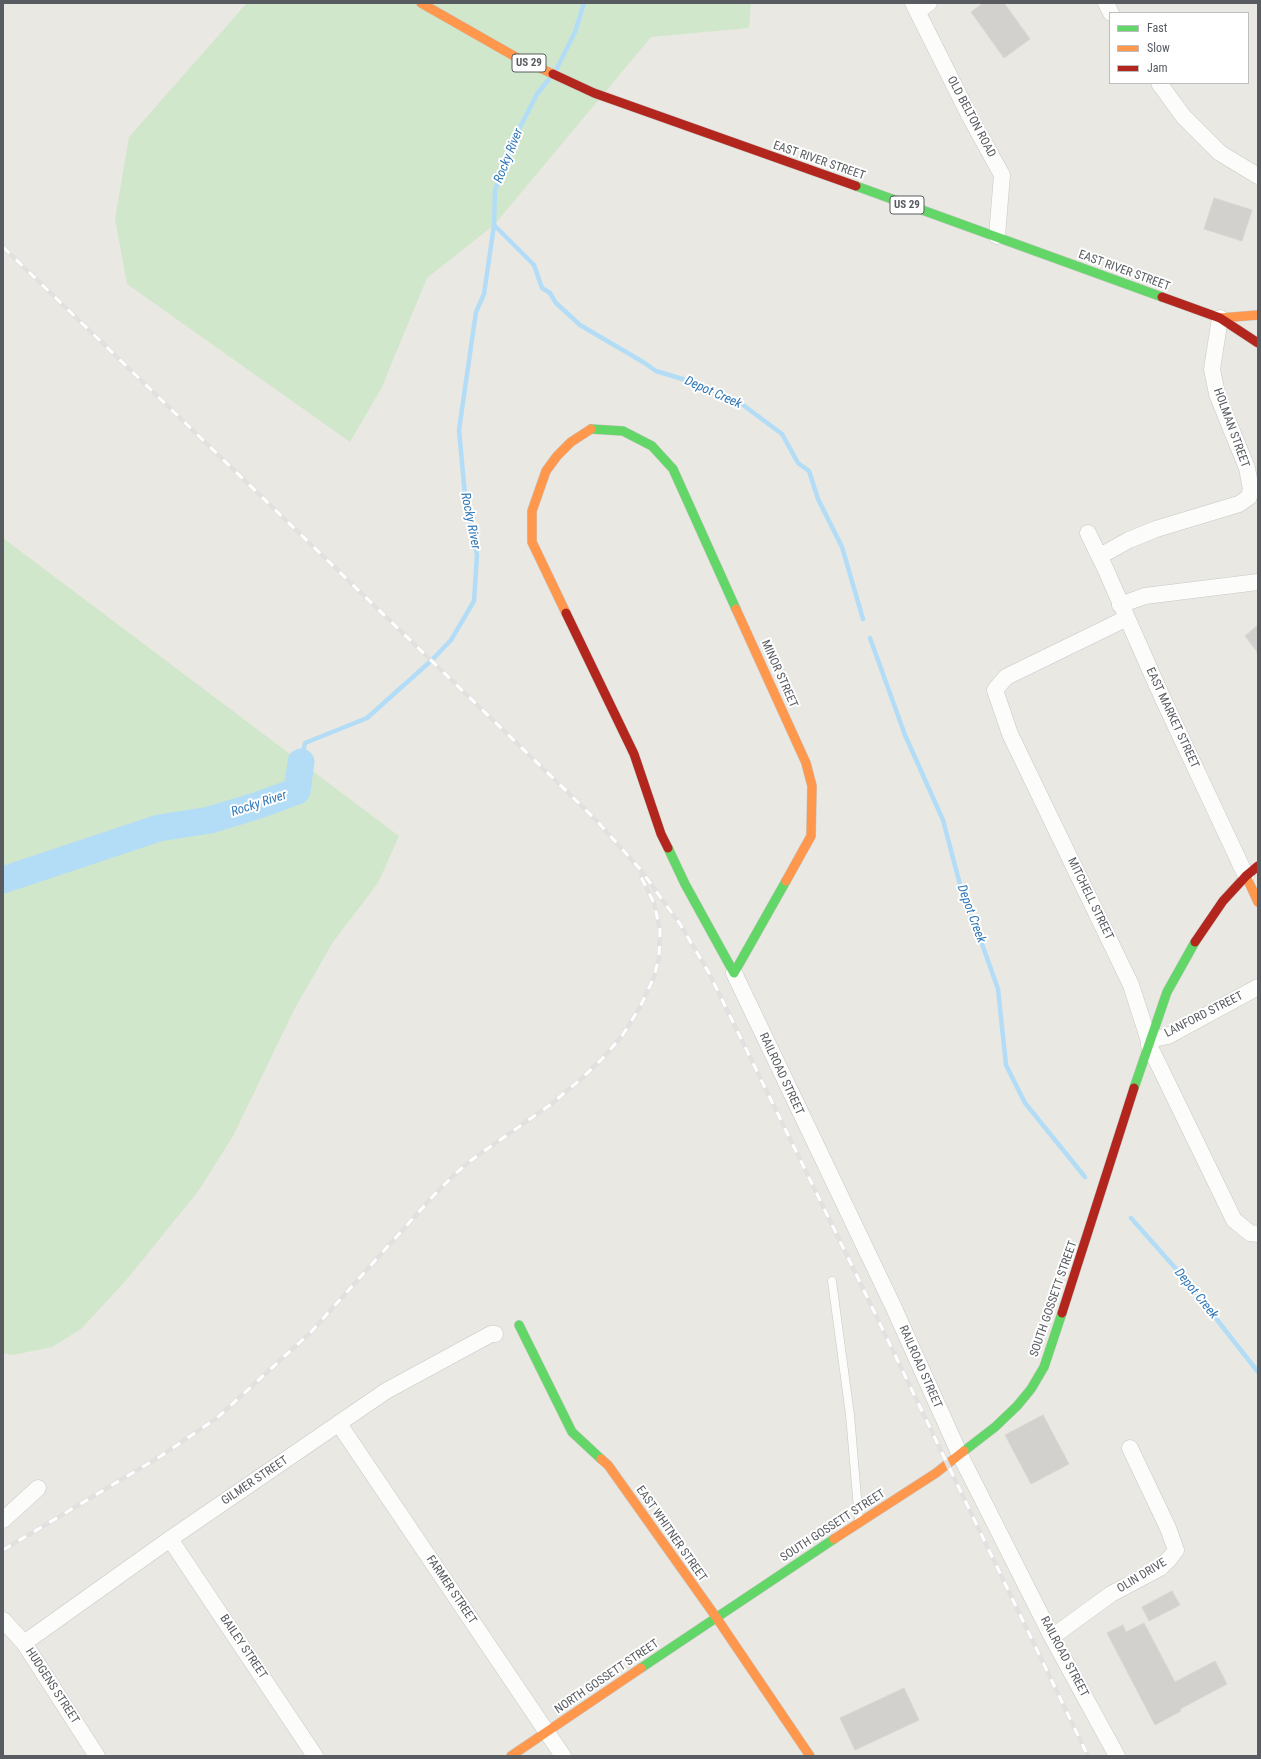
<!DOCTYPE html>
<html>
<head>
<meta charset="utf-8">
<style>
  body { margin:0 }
  #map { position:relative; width:1261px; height:1759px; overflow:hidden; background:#eae8e2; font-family:"Roboto Condensed",sans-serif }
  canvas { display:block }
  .frame { position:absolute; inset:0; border:4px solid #585c61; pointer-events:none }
  .legend { position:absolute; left:1109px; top:12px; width:140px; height:72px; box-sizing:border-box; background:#fff; border:1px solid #bcbec0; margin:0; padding:5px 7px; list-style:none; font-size:12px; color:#585c61 }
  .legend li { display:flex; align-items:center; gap:8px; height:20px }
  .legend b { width:20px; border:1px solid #bcbec0 }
</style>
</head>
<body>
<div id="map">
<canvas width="1261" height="1759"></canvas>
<div class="frame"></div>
<ul class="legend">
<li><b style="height:5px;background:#63d668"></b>Fast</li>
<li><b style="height:5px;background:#ff974d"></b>Slow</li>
<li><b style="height:5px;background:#b3261e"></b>Jam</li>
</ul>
</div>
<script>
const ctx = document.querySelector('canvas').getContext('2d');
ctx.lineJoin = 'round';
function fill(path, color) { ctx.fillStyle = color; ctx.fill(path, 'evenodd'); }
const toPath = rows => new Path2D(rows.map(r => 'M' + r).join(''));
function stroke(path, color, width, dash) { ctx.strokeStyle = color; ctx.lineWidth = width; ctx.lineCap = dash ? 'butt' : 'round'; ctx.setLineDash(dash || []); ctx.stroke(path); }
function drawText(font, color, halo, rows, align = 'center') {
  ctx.font = font + ' "Roboto Condensed",sans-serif'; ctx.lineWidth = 4; ctx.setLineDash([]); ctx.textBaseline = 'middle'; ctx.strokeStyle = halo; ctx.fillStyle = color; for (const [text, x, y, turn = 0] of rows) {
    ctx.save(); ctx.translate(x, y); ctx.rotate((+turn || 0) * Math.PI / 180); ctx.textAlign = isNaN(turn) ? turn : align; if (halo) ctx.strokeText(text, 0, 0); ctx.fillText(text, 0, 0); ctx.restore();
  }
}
const green = toPath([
  [247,3,751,3,749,28,651,37,494,225,427,278,381,389,350,442,127,284,115,219,129,137],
  [3,538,399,836,378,883,333,942,295,1008,233,1136,199,1190,128,1278,81,1329,52,1347,13,1355,3,1353]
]);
const stream = toPath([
  [556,70,575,32,584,3],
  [494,225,534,265,542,288,550,293,556,303,580,325,643,362,656,371,689,381,739,402,782,434,798,463,809,471,818,499,842,547,863,619],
  [870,638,905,735,943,820,963,896,970,910,998,989,1006,1065,1025,1103,1085,1177],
  [301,762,305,743,367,718,432,660,451,640,474,601,477,555,466,506,459,430,476,312,484,294,494,225,495,190,517,133,537,94,549,79],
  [1131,1218,1185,1279,1258,1372]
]);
const river = toPath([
  [3,880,159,828,210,820,259,805,297,791,301,762]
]);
const building = toPath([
  [983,3,1004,3,1030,39,1004,58,971,12,983,3],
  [1214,198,1252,210,1242,241,1204,229,1214,198],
  [1258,625,1258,653,1245,636,1258,625],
  [1043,1415,1069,1464,1031,1484,1005,1435,1043,1415],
  [1172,1591,1180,1605,1149,1621,1142,1607,1172,1591],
  [1144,1623,1175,1682,1215,1661,1227,1684,1180,1709,1181,1711,1155,1725,1107,1633,1123,1625,1126,1632,1144,1623],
  [904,1688,919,1720,855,1750,840,1718,904,1688]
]);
const lane = toPath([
  [832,1281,850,1415,859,1521]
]);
const street = toPath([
  [913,3,969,115,1002,175,997,236],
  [1106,3,1111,13],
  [918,11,929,3],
  [1159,83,1183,116,1220,153,1258,176],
  [1088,533,1105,568,1163,699,1246,876],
  [1100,556,1129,540,1156,529,1239,504,1249,497,1251,489,1247,468,1217,394,1212,369,1220,318],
  [1120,605,1145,596,1258,582],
  [1127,618,1006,677,995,690,1010,734,1131,985,1149,1041,1149,1045,1234,1220,1250,1233,1258,1234],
  [734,973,893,1306,960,1455,1052,1637,1117,1756],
  [1149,1041,1154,1039,1168,1036,1258,987],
  [339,1424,563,1756],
  [3,1520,38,1488],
  [170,1539,315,1756],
  [3,1620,24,1643,97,1756],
  [1052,1637,1111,1594,1160,1568,1170,1558,1176,1550,1168,1528,1130,1448],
  [24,1643,170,1539,386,1391,491,1334,495,1334]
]);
const fast = toPath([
  [856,186,1162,297],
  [591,429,623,431,652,446,673,469,736,609],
  [668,848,685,884,734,973,786,881],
  [1134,1088,1167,992,1195,942],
  [519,1325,572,1432,601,1459],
  [964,1451,995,1427,1017,1406,1031,1389,1044,1367,1062,1313],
  [641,1668,834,1539]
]);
const slow = toPath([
  [421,3,514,56,553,74],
  [1220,318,1258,315],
  [736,609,806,763,812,786,811,836,786,881],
  [566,613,532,542,532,511,546,471,557,456,571,442,591,429],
  [1246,876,1258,902],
  [601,1459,608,1465,716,1617,810,1756],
  [834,1539,936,1473,964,1451],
  [511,1756,641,1668]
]);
const jam = toPath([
  [553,74,594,93,856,186],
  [1162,297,1220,318,1258,343],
  [566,613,634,754,661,834,668,848],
  [1195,942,1223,901,1246,876,1258,866],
  [1062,1313,1134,1088]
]);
const rail = toPath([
  [3,247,554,779,596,820,640,869,680,924,709,973,857,1276,1088,1756],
  [3,1550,161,1456,217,1418,310,1333,434,1195,454,1175,470,1161,550,1105,581,1079,602,1059,622,1036,640,1007,654,977,659,957,660,930,654,903,641,877]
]);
const shields = [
  [529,63,34],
  [907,205,34]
];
const shieldNames = [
  ["US 29",529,63],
  ["US 29",907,205]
];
const streetNames = [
  ["OLD BELTON ROAD",971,117,62],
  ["EAST RIVER STREET",819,161,19],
  ["EAST RIVER STREET",1124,271,20],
  ["HOLMAN STREET",1231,428,70],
  ["MINOR STREET",779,674,66],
  ["EAST MARKET STREET",1172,718,65],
  ["MITCHELL STREET",1090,899,64],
  ["LANFORD STREET",1204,1015,-27],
  ["RAILROAD STREET",781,1074,65],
  ["SOUTH GOSSETT STREET",1054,1299,-71],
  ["RAILROAD STREET",920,1367,66],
  ["GILMER STREET",255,1481,-34],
  ["SOUTH GOSSETT STREET",833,1526,-33],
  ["EAST WHITNER STREET",671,1534,55],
  ["OLIN DRIVE",1142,1576,-31],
  ["FARMER STREET",451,1590,56],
  ["BAILEY STREET",243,1647,56],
  ["RAILROAD STREET",1064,1657,62],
  ["NORTH GOSSETT STREET",607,1677,-34],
  ["HUDGENS STREET",52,1686,57]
];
const waterNames = [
  ["Rocky River",509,156,-68],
  ["Depot Creek",713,393,24],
  ["Rocky River",470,521,79],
  ["Rocky River",259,804,-18],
  ["Depot Creek",971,914,70],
  ["Depot Creek",1196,1294,51]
];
fill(green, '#d0e7cb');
stroke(stream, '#b3ddf6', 4.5);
stroke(river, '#b3ddf6', 27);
fill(building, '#d3d1cd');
stroke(building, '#d9d6d2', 1);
stroke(lane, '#c7c7c6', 9);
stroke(street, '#c7c7c6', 17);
stroke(fast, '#c5c6c4', 10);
stroke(slow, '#c5c6c4', 10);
stroke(jam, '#c5c6c4', 10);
stroke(lane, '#fcfcfb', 8);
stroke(street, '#fcfcfb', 16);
stroke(fast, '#63d668', 9);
stroke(slow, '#ff974d', 9);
stroke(jam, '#b3261e', 9);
stroke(rail, '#e2e1e0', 4.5);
stroke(rail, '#fff', 3, [9]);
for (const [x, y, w] of shields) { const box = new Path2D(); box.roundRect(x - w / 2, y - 9, w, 18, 3); ctx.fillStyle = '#fff'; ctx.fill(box); stroke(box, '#585c61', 1); }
drawText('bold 11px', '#585c61', null, shieldNames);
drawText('12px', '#585c61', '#fff', streetNames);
drawText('italic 13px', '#3279b8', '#fff', waterNames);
</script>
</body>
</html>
